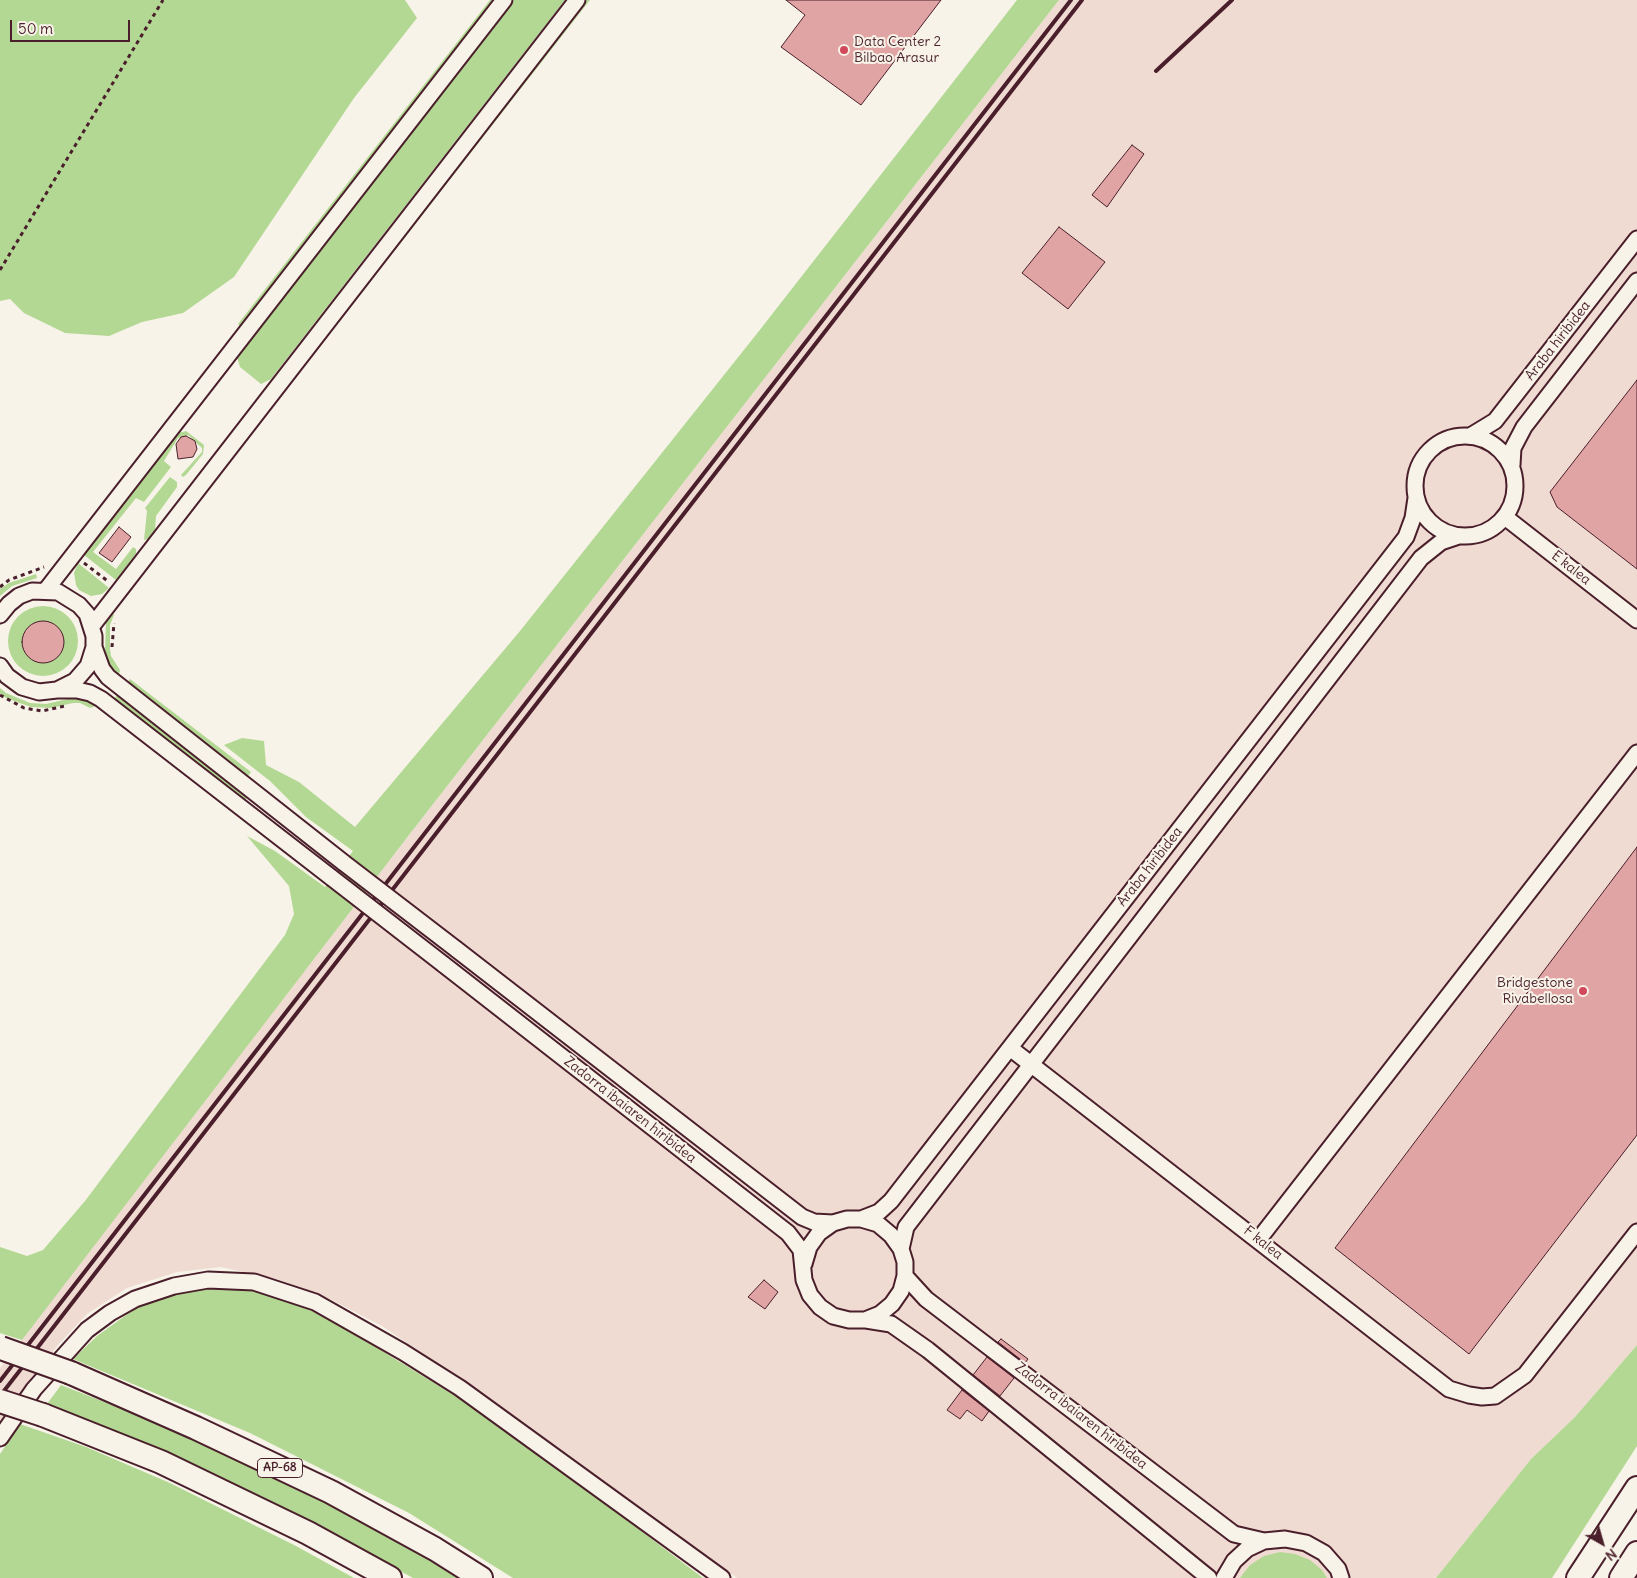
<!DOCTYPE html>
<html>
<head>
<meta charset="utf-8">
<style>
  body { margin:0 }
  #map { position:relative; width:1637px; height:1578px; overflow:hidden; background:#f7f3e8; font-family:Delius,sans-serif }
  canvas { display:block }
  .north { position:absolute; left:1577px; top:1518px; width:50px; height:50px; -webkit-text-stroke:4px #f7f3e8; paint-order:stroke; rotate:142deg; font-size:14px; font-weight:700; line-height:20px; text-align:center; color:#4a1f2b }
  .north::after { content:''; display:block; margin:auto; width:18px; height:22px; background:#4a1f2b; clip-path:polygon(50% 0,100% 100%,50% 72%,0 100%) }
  .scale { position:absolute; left:10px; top:20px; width:120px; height:22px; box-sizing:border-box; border:2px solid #4a1f2b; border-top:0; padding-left:6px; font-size:15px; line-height:18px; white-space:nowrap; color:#4a1f2b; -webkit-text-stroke:4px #f7f3e8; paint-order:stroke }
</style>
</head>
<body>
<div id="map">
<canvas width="1637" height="1578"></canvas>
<div class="north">N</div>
<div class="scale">50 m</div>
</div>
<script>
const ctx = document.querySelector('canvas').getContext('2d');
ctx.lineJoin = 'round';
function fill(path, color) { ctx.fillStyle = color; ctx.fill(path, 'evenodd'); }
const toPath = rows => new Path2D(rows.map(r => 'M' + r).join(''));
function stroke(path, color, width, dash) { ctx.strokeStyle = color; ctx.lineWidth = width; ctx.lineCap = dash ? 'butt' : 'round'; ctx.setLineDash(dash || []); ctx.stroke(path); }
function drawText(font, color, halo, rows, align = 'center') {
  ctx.font = font + ' Delius,sans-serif'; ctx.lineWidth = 4; ctx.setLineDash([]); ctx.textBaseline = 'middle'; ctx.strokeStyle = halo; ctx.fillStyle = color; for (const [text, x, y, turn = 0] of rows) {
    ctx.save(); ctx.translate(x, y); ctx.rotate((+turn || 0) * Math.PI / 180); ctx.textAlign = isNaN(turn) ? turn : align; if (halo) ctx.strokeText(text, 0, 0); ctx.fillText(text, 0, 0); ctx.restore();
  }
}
const built = toPath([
  [1059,0,1637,0,1637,1345,1575,1417,1531,1459,1436,1578,737,1578,512,1414,382,1326,330,1299,277,1279,221,1267,177,1272,127,1288,87,1314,58,1345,0,1421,0,1368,409,835]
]);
const green = toPath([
  [0,0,405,0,417,18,354,98,234,277,183,313,142,322,109,336,65,333,24,313,10,299,0,301],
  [490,0,493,0,240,326,238,324],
  [514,0,565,0,271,379,261,384,240,367,237,357],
  [587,0,590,0,132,587],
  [1017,0,1059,0,409,835,22,1340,0,1333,0,1247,27,1256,43,1250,85,1201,285,935,294,914,289,886,247,836,275,851,325,887,353,851,306,817,270,781,224,745,242,738,264,741,266,765,299,782,355,827,520,631,759,331],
  [186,431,204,445,203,454,186,475,183,477,181,475,202,452,202,448,188,435,178,438,164,461,171,467,144,502,136,498,93,552,116,569,133,547,136,549,136,554,116,580,84,555,179,433],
  [170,477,177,482,177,487,156,516,155,530,148,539,144,540,147,511,145,508],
  [78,563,109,588,102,594,91,596,79,590,76,585,74,573],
  [36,574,37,578,12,586,0,596,0,589,9,583],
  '8 641a35 35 0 1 1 70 0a35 35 0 1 1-70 0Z',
  [112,613,114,615,110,625,110,649,111,656,120,670,119,675,110,666,105,652,106,622],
  [130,679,251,772,248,776,127,683],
  [0,688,6,693,30,703,46,704,72,698,89,702,96,706,90,708,80,703,73,703,51,708,31,707,6,698,0,693],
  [117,695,248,796,245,801,114,699],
  [215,1287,248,1289,293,1302,340,1325,499,1423,703,1578,513,1578,409,1513,250,1433,73,1359,97,1336,136,1308,176,1292],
  [1637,1345,1637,1446,1552,1578,1436,1578,1531,1459,1575,1417],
  [61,1385,196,1438,279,1478,428,1557,460,1578,413,1578,286,1509,205,1470,47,1404],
  [20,1424,86,1447,170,1483,296,1546,354,1578,0,1578,0,1454],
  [1280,1552,1295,1554,1310,1560,1322,1570,1327,1578,1240,1578,1250,1565,1264,1556]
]);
const building = toPath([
  [786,0,941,0,861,105,781,47,805,15,786,0],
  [1132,145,1144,154,1107,207,1092,195,1132,145],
  [1059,227,1105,262,1068,309,1022,273,1059,227],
  [1637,380,1637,569,1557,507,1550,492,1637,380],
  [186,436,195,441,197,449,193,457,178,459,176,444,181,437,186,436],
  [119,527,131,537,112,562,99,553,119,527],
  '22 642a21 21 0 1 1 42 0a21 21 0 1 1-42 0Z',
  [1637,847,1637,1135,1469,1354,1335,1248,1637,847],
  [764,1280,778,1292,765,1309,748,1297,764,1280],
  [1001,1339,1028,1359,1025,1363,998,1342,1001,1339],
  [987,1357,1014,1378,1000,1396,973,1375,987,1357],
  [962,1390,989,1411,982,1421,967,1410,960,1419,947,1410,962,1390]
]);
const path = toPath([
  [0,270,163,0],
  [84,563,109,582],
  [0,587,9,580,44,567],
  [112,647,114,623],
  [0,695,24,708,42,711,65,706]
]);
const minor = toPath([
  [1472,435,1495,421,1637,239],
  '1415 486a50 50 0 1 1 100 0a50 50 0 1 1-100 0Z',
  [1512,465,1513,448,1524,427,1637,281],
  [1505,517,1637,620],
  [46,590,504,0],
  [0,615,9,604,19,596,32,591,58,592,79,605,87,614,94,636,94,647,88,666,75,681,57,690,39,692,22,687,7,676,0,666],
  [92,626,577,0],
  [94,647,102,669,108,677,344,863],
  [57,690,77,690,90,693,101,699,332,878],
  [456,949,802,1217,814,1222,833,1223],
  [443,964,788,1233,801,1250,804,1280,810,1295,820,1307,833,1316,849,1320,865,1320,880,1314,892,1304,901,1291,905,1276,905,1262,901,1249,891,1235,878,1224,861,1219,847,1219,833,1223,819,1233,809,1247,804,1264],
  [1010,1048,1449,1389,1469,1395,1482,1397,1495,1396,1525,1375,1637,1232],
  [861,1219,879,1212,891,1201,1406,537,1413,518,1416,498],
  [1259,1239,1637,753],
  [901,1249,906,1227,1421,558,1441,542,1459,536],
  [905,1276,926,1299,1234,1534,1264,1541],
  [866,1320,891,1324,928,1350,1209,1578],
  [0,1438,34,1389,87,1330,110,1313,135,1299,174,1286,208,1280,254,1282,315,1302,403,1352,460,1388,722,1578],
  [1224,1578,1234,1561,1247,1549,1264,1541,1285,1539,1306,1543,1324,1553,1338,1569,1341,1578]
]);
const highway = toPath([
  [71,1373,196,1428,331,1492,435,1549,481,1578],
  [43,1415,161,1462,308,1533,390,1578],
  [1578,1578,1637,1488],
  [1621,1578,1637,1553]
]);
const rail = toPath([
  [1156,71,1232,0],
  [0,1381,1071,0],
  [0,1396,1082,0]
]);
const minorBridge = toPath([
  [344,863,456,949],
  [332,878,443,964]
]);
const highwayBridge = toPath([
  [1,1348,71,1373],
  [0,1401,43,1415]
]);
const markers = [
  [844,50,5,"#d1495b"],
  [1583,991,5,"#d1495b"]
];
const shields = [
  [280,1468,45]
];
const shieldNames = [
  ["AP-68",280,1468]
];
const poiNames = [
  ["Data Center 2",854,42],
  ["Bilbao Arasur",854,58],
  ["Bridgestone",1573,983,"right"],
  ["Rivabellosa",1573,999,"right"]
];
const streetNames = [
  ["Araba hiribidea",1558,341,-52],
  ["E kalea",1571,568,38],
  ["Araba hiribidea",1150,867,-52],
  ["Zadorra ibaiaren hiribidea",630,1110,38],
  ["F kalea",1263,1243,38],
  ["Zadorra ibaiaren hiribidea",1081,1416,38]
];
fill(built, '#f0dbd3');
fill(green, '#b3d893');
fill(building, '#dfa4a3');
stroke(building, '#4a1f2b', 1);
stroke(minor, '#4a1f2b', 19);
stroke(highway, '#4a1f2b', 26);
stroke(path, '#4a1f2b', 3, [4, 4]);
stroke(minor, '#f7f3e8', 15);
stroke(highway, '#f7f3e8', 22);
stroke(rail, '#4a1f2b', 4);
stroke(minorBridge, '#4a1f2b', 19, []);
stroke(highwayBridge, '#4a1f2b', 26, []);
stroke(minorBridge, '#f7f3e8', 15);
stroke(highwayBridge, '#f7f3e8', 22);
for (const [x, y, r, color] of markers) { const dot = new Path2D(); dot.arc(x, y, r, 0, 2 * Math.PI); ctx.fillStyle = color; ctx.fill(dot); stroke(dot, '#f7f3e8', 2); }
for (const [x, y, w] of shields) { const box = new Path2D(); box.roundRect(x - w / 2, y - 9.5, w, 19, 4); ctx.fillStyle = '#f7f3e8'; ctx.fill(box); stroke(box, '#4a1f2b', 1); }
drawText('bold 12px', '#4a1f2b', null, shieldNames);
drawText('14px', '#4a1f2b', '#f7f3e8', poiNames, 'left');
drawText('14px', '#4a1f2b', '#f7f3e8', streetNames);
</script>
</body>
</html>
